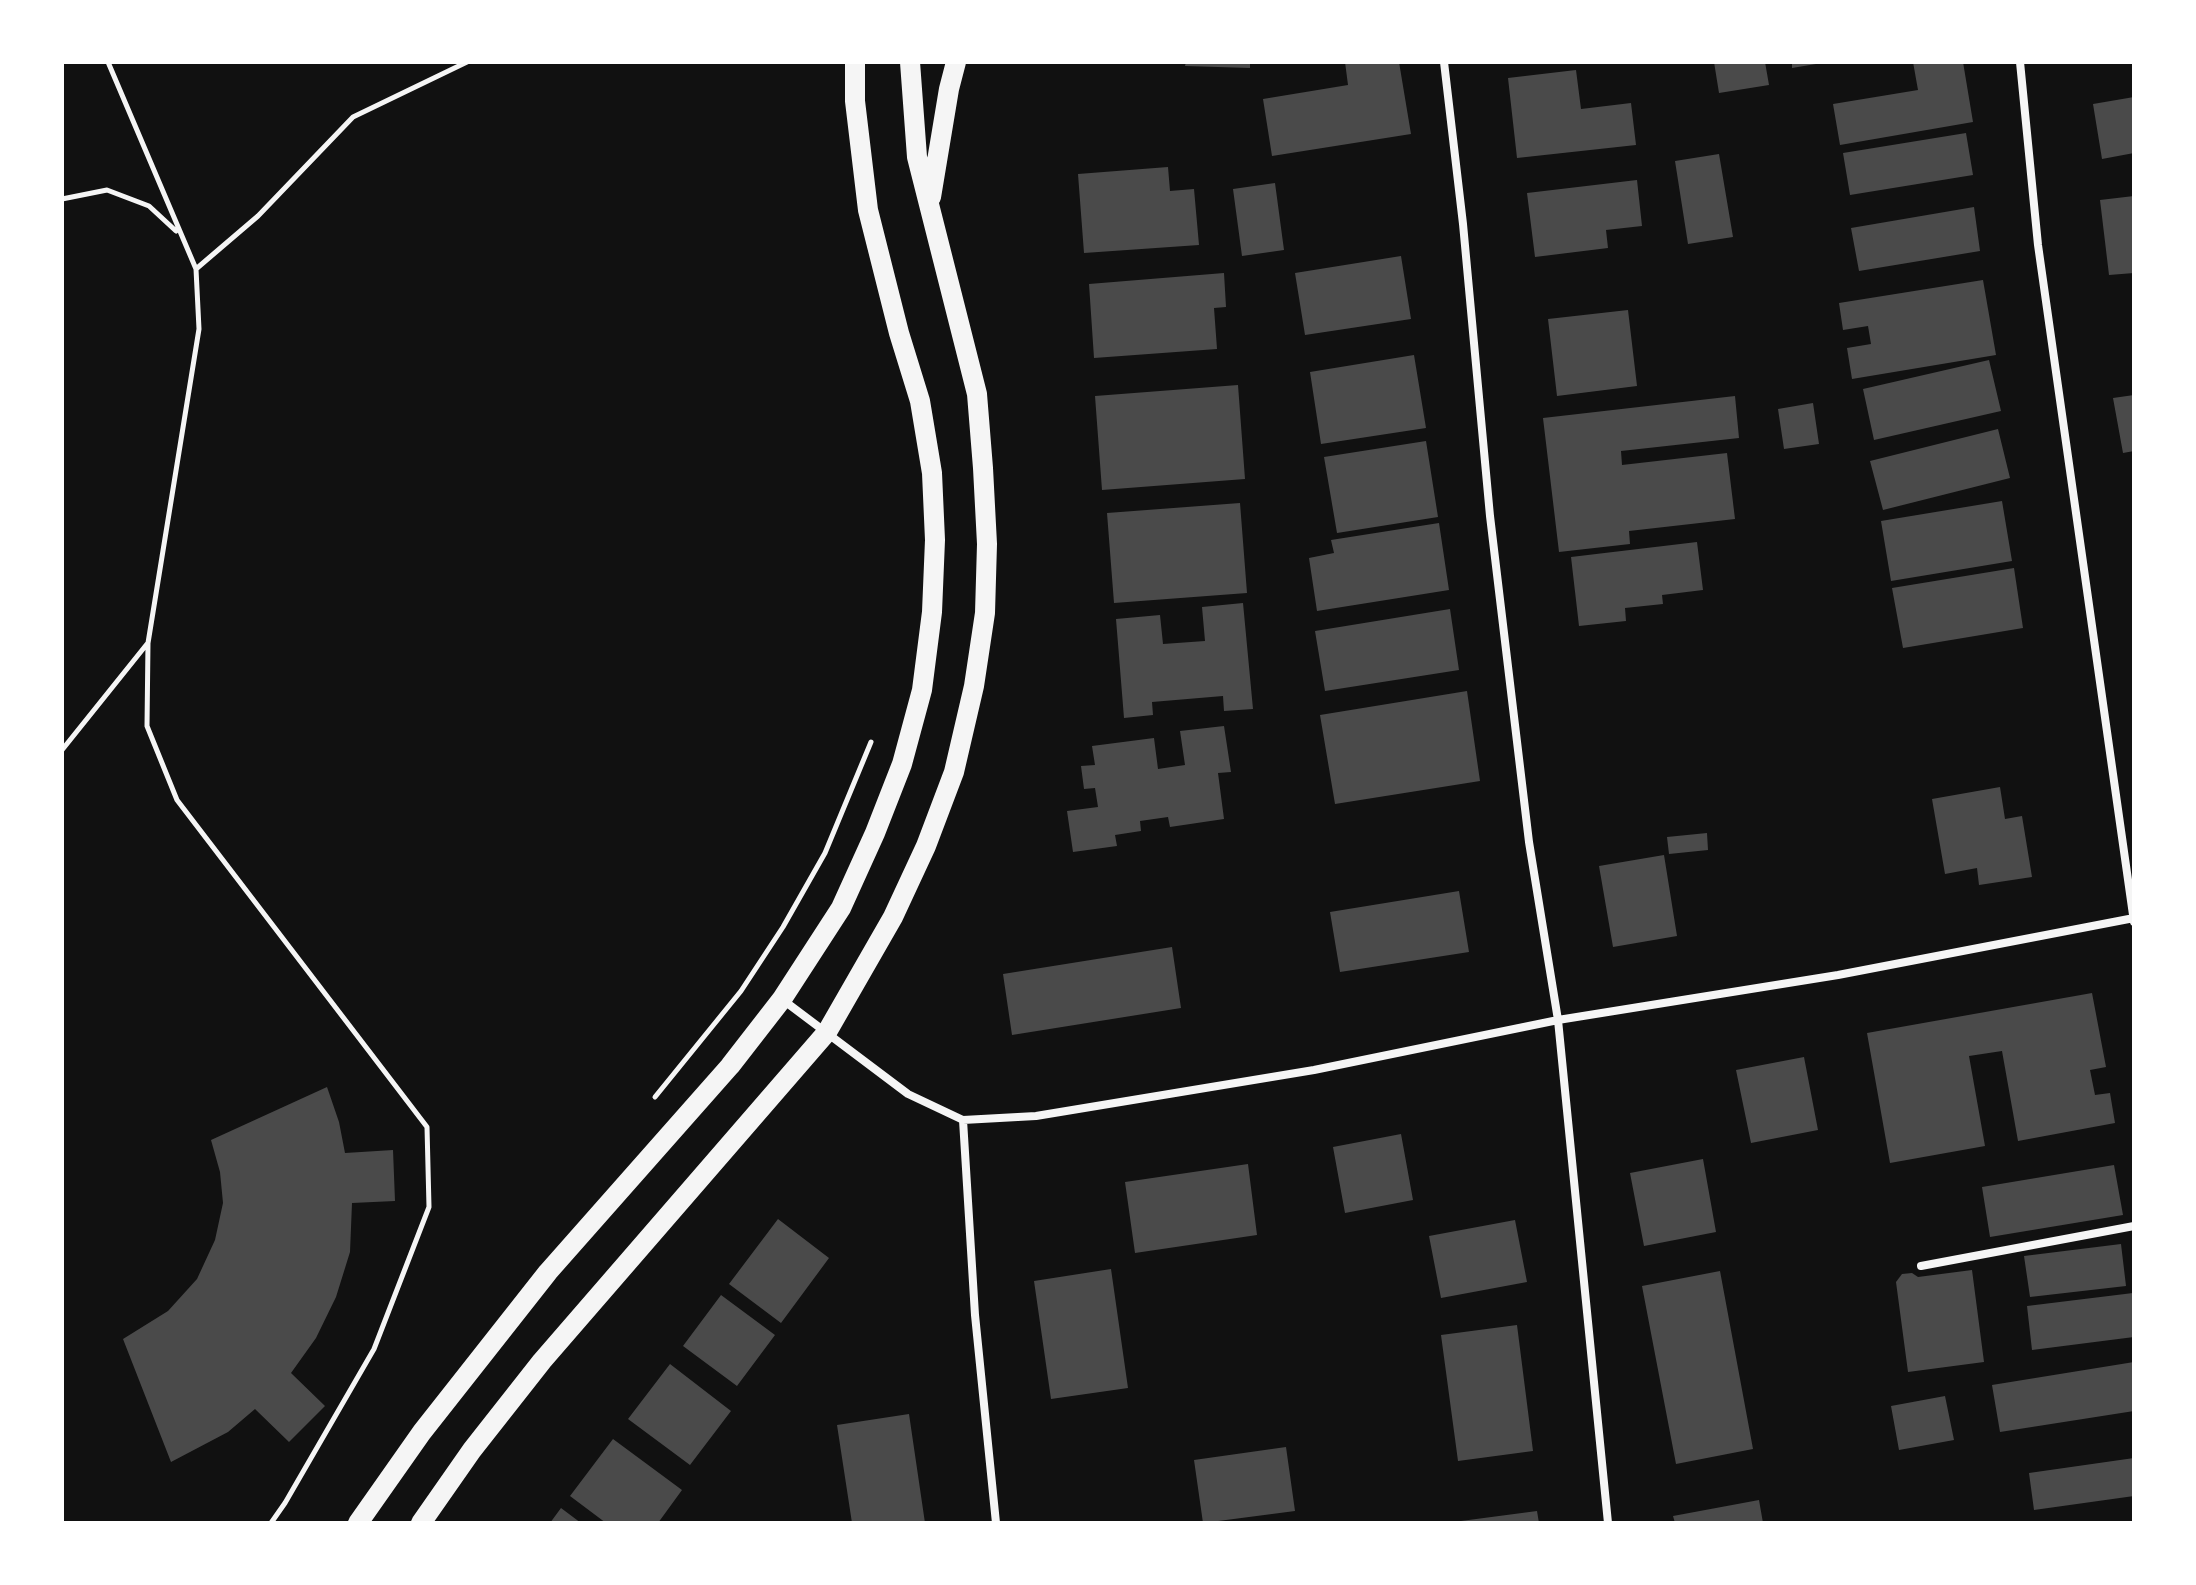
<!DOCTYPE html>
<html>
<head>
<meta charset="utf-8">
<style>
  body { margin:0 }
  #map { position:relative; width:2196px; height:1585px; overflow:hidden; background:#111; font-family:"Work Sans",sans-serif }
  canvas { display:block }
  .frame { position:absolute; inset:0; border:64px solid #fff; pointer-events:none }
</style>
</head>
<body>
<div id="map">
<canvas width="2196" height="1585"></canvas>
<div class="frame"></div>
</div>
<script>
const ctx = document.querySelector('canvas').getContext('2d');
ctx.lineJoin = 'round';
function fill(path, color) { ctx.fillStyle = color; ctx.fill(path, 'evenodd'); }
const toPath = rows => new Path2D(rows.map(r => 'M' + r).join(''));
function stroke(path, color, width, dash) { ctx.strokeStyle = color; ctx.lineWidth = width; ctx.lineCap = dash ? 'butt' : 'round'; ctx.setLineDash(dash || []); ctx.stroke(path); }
const building = toPath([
  [1186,62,1250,62,1250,68,1185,66],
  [1345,62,1399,62,1411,134,1272,156,1263,99,1348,85],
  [1714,62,1765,62,1769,85,1719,93],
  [1792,62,1816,62,1816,64,1792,68],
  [1913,62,1963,62,1973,122,1840,145,1833,104,1918,90],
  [1576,70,1581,109,1631,103,1636,145,1517,158,1508,78],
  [2134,97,2134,153,2102,159,2093,104],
  [1966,133,1973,175,1850,195,1843,153],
  [1719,154,1733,237,1688,244,1675,161],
  [1168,167,1170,191,1194,189,1199,245,1084,253,1078,174],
  [1637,180,1642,226,1606,230,1608,248,1535,257,1527,193],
  [1275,183,1284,250,1242,256,1233,189],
  [2134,196,2134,273,2109,275,2100,200],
  [1974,207,1980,251,1859,271,1851,228],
  [1401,256,1411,319,1305,335,1295,273],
  [1224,273,1226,307,1214,308,1217,349,1094,358,1089,284],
  [1983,280,1996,355,1852,379,1847,348,1871,344,1868,326,1843,330,1839,303],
  [1628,310,1637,386,1557,396,1548,319],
  [1414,355,1426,428,1321,444,1310,372],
  [1989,360,2001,411,1874,440,1863,389],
  [1238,385,1245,479,1102,490,1095,396],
  [2134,395,2134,451,2123,453,2113,398],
  [1735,396,1739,438,1621,451,1622,465,1727,453,1735,519,1629,531,1630,544,1559,552,1543,418],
  [1813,403,1819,444,1784,449,1778,409],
  [1998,429,2010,478,1883,510,1870,461],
  [1426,441,1438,517,1337,533,1324,457],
  [2002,501,2012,561,1891,581,1881,521],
  [1240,503,1247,593,1114,603,1107,513],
  [1439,523,1449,590,1317,611,1309,558,1334,553,1331,540],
  [1697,542,1703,590,1662,595,1663,604,1625,608,1626,621,1579,626,1571,557],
  [2014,568,2023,628,1903,648,1892,588],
  [1243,603,1253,709,1224,711,1223,696,1152,702,1153,715,1124,718,1116,619,1160,615,1163,644,1205,641,1202,607],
  [1450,609,1459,670,1325,691,1315,631],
  [1467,691,1480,781,1335,804,1320,715],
  [1224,726,1231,772,1218,773,1224,819,1170,827,1168,817,1140,821,1141,831,1115,835,1117,846,1073,852,1067,811,1098,807,1095,788,1084,789,1081,766,1095,765,1092,746,1154,738,1158,769,1185,765,1180,731],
  [2000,787,2005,819,2022,816,2032,877,1979,885,1977,868,1945,874,1932,799],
  [1707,833,1708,850,1669,854,1667,837],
  [1664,855,1677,936,1613,947,1599,866],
  [1459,891,1469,952,1340,972,1330,912],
  [1172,947,1181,1008,1012,1035,1003,974],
  [2092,993,2106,1067,2090,1070,2095,1095,2110,1093,2115,1123,2018,1141,2002,1051,1969,1056,1985,1146,1890,1163,1867,1033],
  [1804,1057,1818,1130,1751,1143,1736,1070],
  [327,1087,339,1122,345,1153,393,1150,395,1201,352,1203,350,1252,336,1297,316,1338,291,1373,325,1406,289,1442,255,1409,228,1432,171,1462,123,1339,168,1311,197,1279,215,1240,223,1203,220,1172,211,1140],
  [1401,1134,1413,1200,1345,1213,1333,1147],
  [1703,1159,1716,1232,1644,1246,1630,1173],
  [1248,1164,1257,1235,1135,1253,1125,1182],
  [2114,1165,2123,1215,1990,1237,1982,1187],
  [778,1219,829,1258,781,1323,729,1284],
  [1515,1220,1527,1282,1441,1298,1429,1236],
  [2121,1244,2126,1286,2030,1297,2024,1256],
  [1111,1269,1128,1388,1051,1399,1034,1281],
  [1972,1270,1984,1362,1908,1372,1896,1282,1902,1274,1912,1273,1918,1277],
  [1720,1271,1753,1449,1676,1464,1642,1286],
  [2133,1293,2134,1337,2032,1350,2027,1306],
  [721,1295,775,1335,737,1386,683,1346],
  [1517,1325,1533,1451,1458,1461,1441,1335],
  [2134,1362,2134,1411,2000,1432,1992,1385],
  [670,1364,731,1411,690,1465,628,1419],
  [1945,1396,1954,1440,1899,1450,1891,1406],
  [909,1414,925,1523,852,1523,837,1425],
  [613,1439,682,1490,658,1523,606,1523,570,1496],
  [1286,1447,1295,1511,1203,1523,1194,1460],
  [2134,1458,2134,1496,2034,1510,2029,1473],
  [1759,1500,1763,1523,1675,1523,1673,1516],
  [561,1508,581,1523,550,1523],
  [1537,1511,1539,1523,1461,1523,1461,1521]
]);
const path = toPath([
  [108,62,196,269,199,329,148,643,147,726,177,800,427,1127,429,1207,374,1349,285,1503,271,1523],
  [62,199,107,190,149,206,176,231],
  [196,269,258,216,353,117,467,62],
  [62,750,147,644],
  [655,1097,741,991,783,927,825,853,871,742]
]);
const minor = toPath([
  [1444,62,1463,224,1490,516,1529,842,1558,1020,1608,1523],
  [2020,62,2038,245,2134,922],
  [783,1000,908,1094,963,1120,1036,1116,1314,1070,1558,1020,1838,975,2134,918],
  [963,1120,975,1315,996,1523],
  [1921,1266,2134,1226]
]);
const primary = toPath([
  [931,197,949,89,956,62],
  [358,1523,422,1432,548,1272,730,1066,782,999,841,908,875,833,902,764,922,690,932,612,935,540,932,473,920,401,899,333,868,210,855,101,855,62],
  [421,1523,472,1450,542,1361,827,1032,893,917,926,846,954,772,974,686,985,613,987,544,983,468,977,394,917,157,910,62]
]);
fill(building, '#4a4a4a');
stroke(path, '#f5f5f5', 5);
stroke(minor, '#f5f5f5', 8);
stroke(primary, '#f5f5f5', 20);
</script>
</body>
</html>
